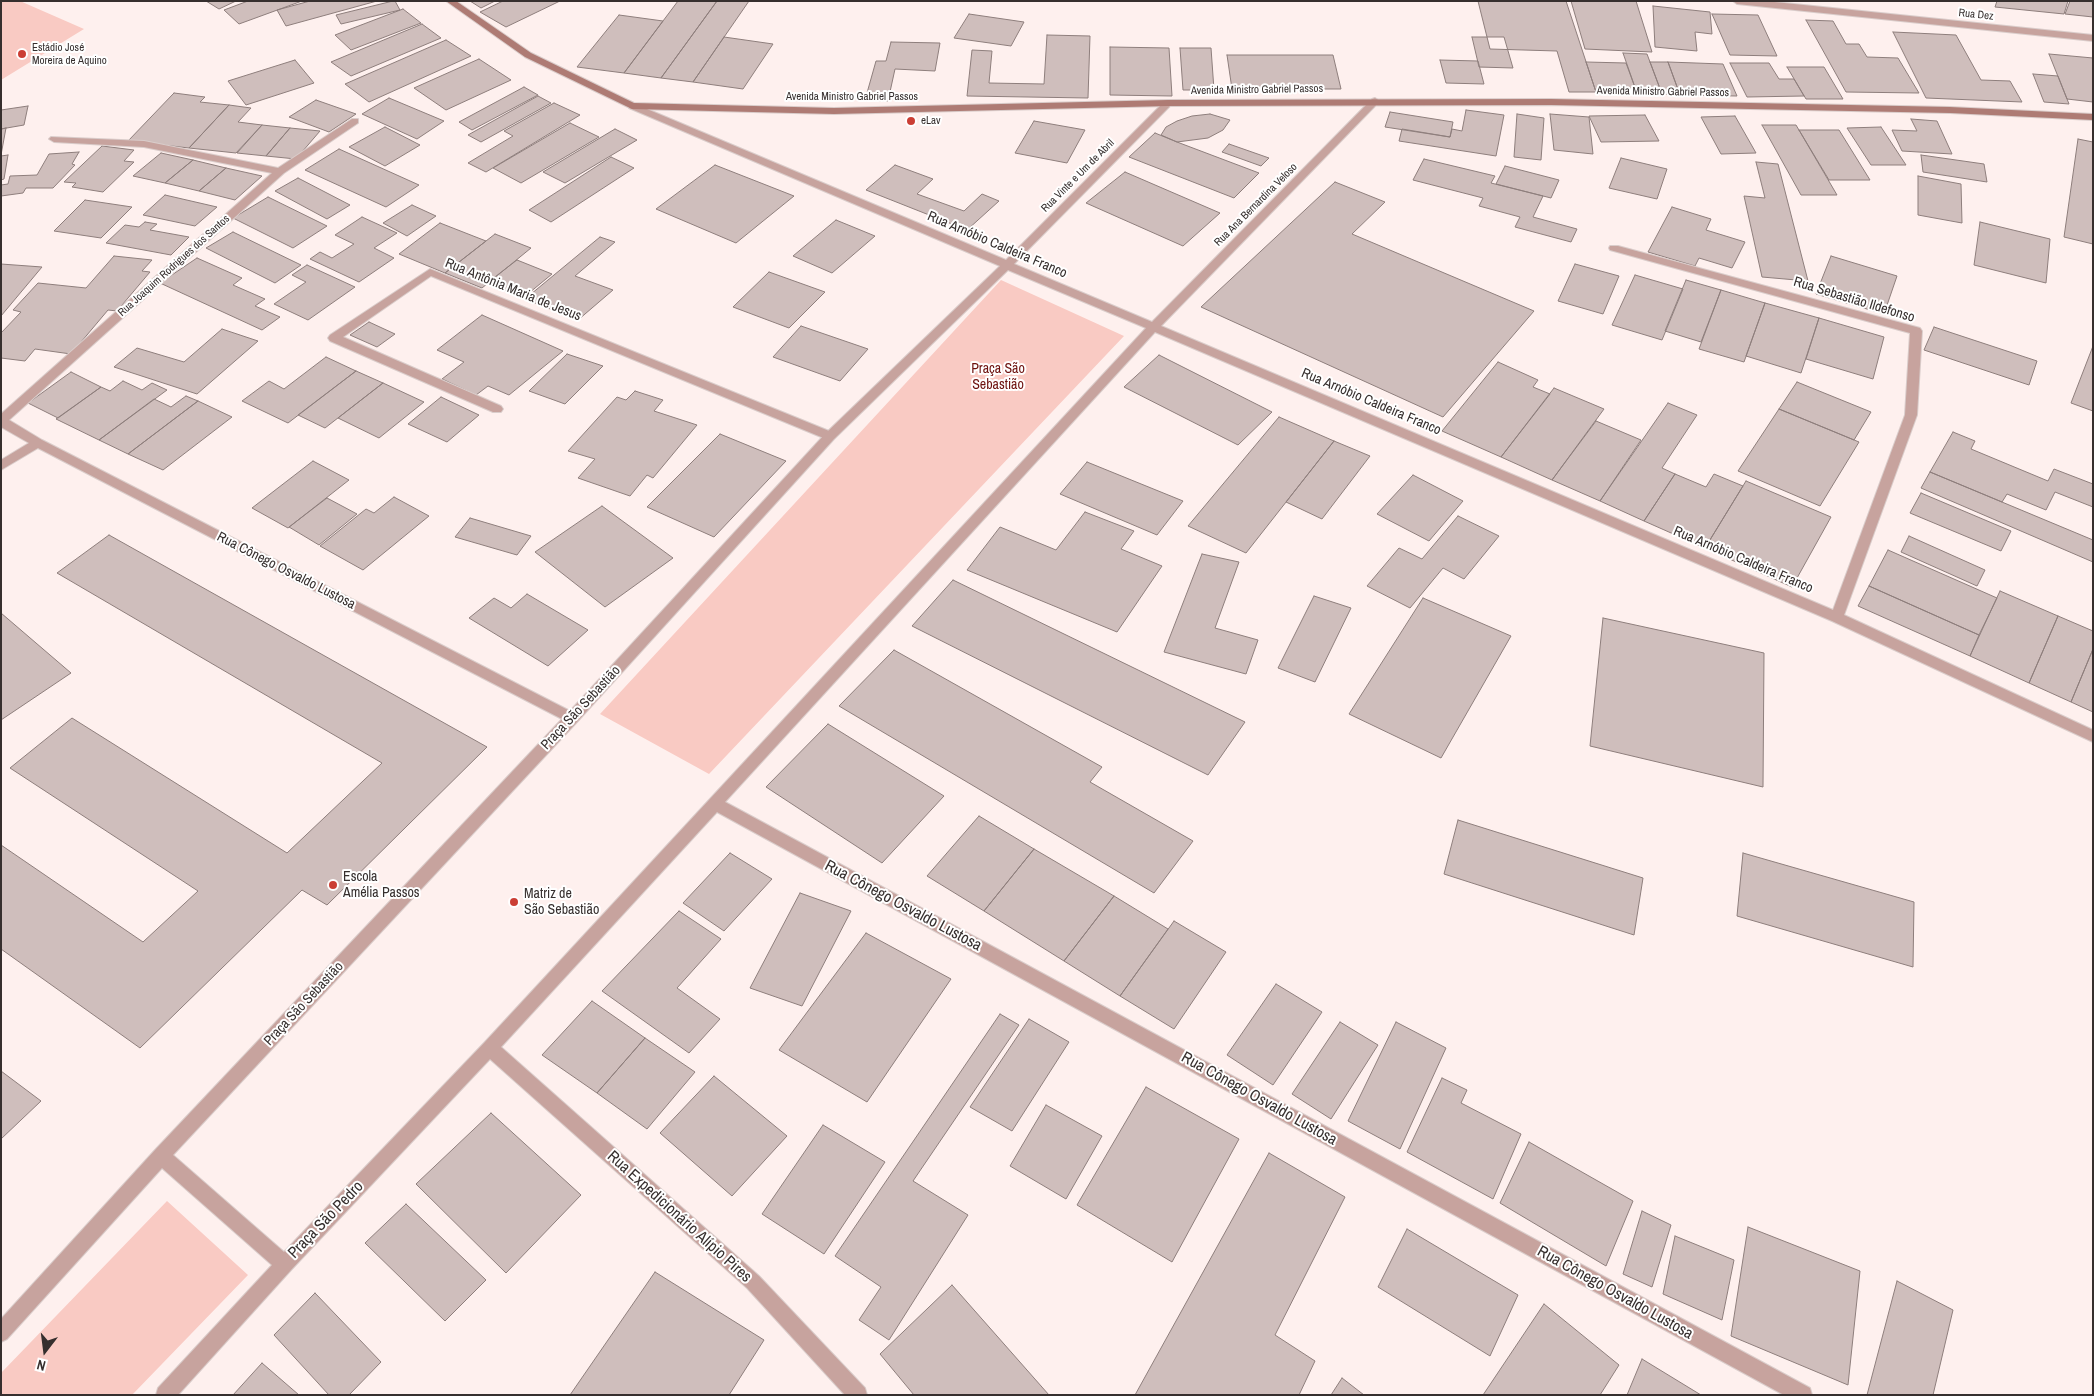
<!DOCTYPE html>
<html>
<head>
<meta charset="utf-8">
<style>
  body { margin:0 }
  #map { position:relative; width:2094px; height:1396px; overflow:hidden; background:#fef0ee; font-family:"Archivo Narrow",sans-serif }
  canvas { display:block }
  .frame { position:absolute; inset:0; border:2px solid #362f2e; pointer-events:none }
  .north { position:absolute; left:20px; top:1326px; width:50px; height:50px; -webkit-text-stroke:4px #fff; paint-order:stroke; rotate:195deg; font-size:14px; font-weight:700; line-height:20px; text-align:center; color:#362f2e }
  .north::after { content:''; display:block; margin:auto; width:18px; height:22px; background:#362f2e; clip-path:polygon(50% 0,100% 100%,50% 72%,0 100%) }
</style>
</head>
<body>
<div id="map">
<canvas width="2094" height="1396"></canvas>
<div class="frame"></div>
<div class="north">N</div>
</div>
<script>
const ctx = document.querySelector('canvas').getContext('2d');
ctx.lineJoin = 'round';
function fill(path, color) { ctx.fillStyle = color; ctx.fill(path, 'evenodd'); }
const toPath = rows => new Path2D(rows.map(r => 'M' + r).join(''));
function stroke(path, color, width, dash) { ctx.strokeStyle = color; ctx.lineWidth = width; ctx.lineCap = dash ? 'butt' : 'round'; ctx.setLineDash(dash || []); ctx.stroke(path); }
function drawText(font, color, halo, rows, align = 'center') {
  ctx.font = font + ' "Archivo Narrow",sans-serif'; ctx.lineWidth = 4; ctx.setLineDash([]); ctx.textBaseline = 'middle'; ctx.strokeStyle = halo; ctx.fillStyle = color; for (const [text, x, y, turn = 0] of rows) {
    ctx.save(); ctx.translate(x, y); ctx.rotate((+turn || 0) * Math.PI / 180); ctx.textAlign = isNaN(turn) ? turn : align; if (halo) ctx.strokeText(text, 0, 0); ctx.fillText(text, 0, 0); ctx.restore();
  }
}
const green = toPath([
  [1,1,20,1,84,29,1,80],
  [1001,280,1124,336,709,774,600,714],
  [167,1201,248,1275,132,1395,1,1395,1,1373]
]);
const building = toPath([
  [206,1,236,1,219,9,206,1],
  [248,1,302,1,239,24,224,10,248,1],
  [310,1,377,1,286,26,277,10,310,1],
  [393,1,395,1,400,10,341,24,336,15,393,1],
  [470,1,495,1,481,8,470,1],
  [503,1,560,1,506,27,480,12,503,1],
  [678,1,717,1,661,78,624,73,678,1],
  [717,1,749,1,693,82,661,78,717,1],
  [1478,1,1566,1,1596,92,1569,92,1557,51,1490,49,1478,1],
  [1571,1,1636,1,1652,52,1585,49,1571,1],
  [1997,1,2068,1,2064,14,1995,7,1997,1],
  [2070,1,2093,1,2093,17,2065,14,2070,1],
  [1653,6,1710,12,1712,34,1695,32,1697,51,1655,47,1653,6],
  [403,9,421,23,351,50,335,35,403,9],
  [969,14,1024,22,1011,46,954,38,969,14],
  [1712,14,1758,15,1777,56,1730,55,1712,14],
  [619,15,663,21,624,73,577,67,619,15],
  [1806,20,1833,21,1846,44,1859,44,1867,57,1898,58,1919,93,1846,92,1806,20],
  [422,24,441,38,351,76,331,62,422,24],
  [1893,32,1956,35,1981,80,2010,81,2022,102,1926,98,1893,32],
  [1047,35,1090,36,1088,98,967,96,972,50,992,51,989,83,1044,84,1047,35],
  [724,37,773,44,743,89,693,82,724,37],
  [1472,37,1504,37,1513,68,1479,67,1472,37],
  [446,40,471,56,369,102,345,84,446,40],
  [891,42,940,43,935,71,895,69,888,101,865,100,876,61,886,61,891,42],
  [1110,47,1169,48,1172,96,1110,95,1110,47],
  [1180,48,1211,48,1214,90,1183,90,1180,48],
  [1623,53,1647,54,1662,94,1637,93,1623,53],
  [2049,54,2093,58,2093,102,2067,99,2049,54],
  [1227,55,1333,55,1341,89,1232,89,1227,55],
  [479,59,511,80,446,110,414,88,479,59],
  [295,60,314,83,246,105,228,81,295,60],
  [1440,60,1478,61,1484,84,1446,83,1440,60],
  [1586,62,1626,63,1637,93,1596,92,1586,62],
  [1650,62,1668,62,1680,95,1662,94,1650,62],
  [1668,62,1723,64,1737,96,1680,95,1668,62],
  [1730,63,1769,63,1779,79,1794,79,1804,96,1747,97,1730,63],
  [1787,67,1824,67,1843,99,1806,99,1787,67],
  [2033,74,2058,76,2069,104,2044,102,2033,74],
  [524,87,538,95,472,130,459,122,524,87],
  [174,93,205,97,200,102,229,105,189,148,128,141,174,93],
  [538,96,551,103,481,142,468,135,538,96],
  [389,98,444,121,417,139,362,114,389,98],
  [316,100,356,114,329,132,289,117,316,100],
  [554,103,580,115,486,172,468,163,513,136,504,131,554,103],
  [229,105,251,108,238,122,262,125,236,153,189,148,229,105],
  [28,106,24,125,1,129,1,110,28,106],
  [1466,110,1504,115,1496,156,1399,141,1402,129,1450,137,1452,129,1462,131,1466,110],
  [1390,112,1453,122,1450,137,1385,127,1390,112],
  [1210,114,1230,120,1223,130,1208,138,1177,142,1161,135,1166,127,1177,121,1192,116,1210,114],
  [1517,114,1544,118,1541,160,1514,157,1517,114],
  [1550,114,1589,117,1593,154,1554,150,1550,114],
  [1645,115,1659,141,1601,142,1589,116,1645,115],
  [1735,116,1756,153,1721,154,1701,117,1735,116],
  [1911,119,1937,121,1952,154,1902,151,1892,130,1917,131,1911,119],
  [1034,121,1085,130,1067,163,1015,153,1034,121],
  [570,123,599,137,521,183,493,168,570,123],
  [262,125,290,128,266,156,237,153,262,125],
  [1762,125,1796,125,1837,195,1801,195,1762,125],
  [385,127,420,145,385,166,349,147,385,127],
  [1881,127,1906,165,1871,165,1847,128,1881,127],
  [6,128,1,155,1,129,6,128],
  [290,128,320,131,296,159,266,156,290,128],
  [615,129,637,140,565,183,543,172,615,129],
  [1799,130,1839,130,1870,180,1829,180,1799,130],
  [1155,133,1177,142,1259,173,1234,198,1129,157,1155,133],
  [2078,139,2093,142,2093,244,2064,237,2078,139],
  [1229,144,1269,158,1261,166,1222,152,1229,144],
  [102,146,134,150,124,161,134,162,103,192,72,187,76,183,64,182,102,146],
  [339,149,419,185,386,207,305,170,339,149],
  [79,152,72,164,75,165,53,188,26,188,23,193,1,196,1,185,8,184,10,176,37,175,49,154,79,152],
  [161,153,193,160,165,183,133,176,161,153],
  [8,155,4,179,1,180,1,156,8,155],
  [1921,155,1984,164,1987,182,1923,172,1921,155],
  [611,157,634,168,551,222,529,210,611,157],
  [1621,158,1667,169,1657,199,1609,188,1621,158],
  [1424,159,1495,176,1491,183,1543,196,1533,217,1577,229,1571,242,1515,227,1520,217,1479,206,1483,198,1413,180,1424,159],
  [193,160,226,168,199,191,165,183,193,160],
  [1756,162,1778,164,1808,281,1762,277,1744,196,1765,198,1756,162],
  [715,165,794,196,736,243,656,209,715,165],
  [895,165,933,179,917,194,964,211,982,194,999,201,967,230,866,190,895,165],
  [1505,166,1559,180,1551,198,1496,184,1505,166],
  [226,168,262,176,235,200,199,191,226,168],
  [1125,172,1220,213,1183,246,1086,203,1125,172],
  [1918,176,1961,184,1962,223,1918,215,1918,176],
  [298,178,350,205,327,219,275,191,298,178],
  [1335,182,1385,202,1352,234,1534,311,1443,417,1201,307,1335,182],
  [165,195,217,207,195,226,143,215,165,195],
  [268,197,327,226,293,248,233,218,268,197],
  [85,200,132,207,101,238,54,231,85,200],
  [412,205,436,216,407,236,383,223,412,205],
  [1672,207,1711,219,1706,230,1745,242,1732,268,1699,258,1695,266,1648,252,1672,207],
  [362,217,397,233,374,248,394,258,359,282,310,259,320,252,332,258,354,244,335,235,362,217],
  [836,220,875,236,832,273,793,256,836,220],
  [145,222,157,224,150,230,189,237,171,255,106,243,125,225,139,227,145,222],
  [1980,222,2050,239,2046,283,1974,265,1980,222],
  [440,223,486,241,445,273,399,254,440,223],
  [233,232,301,265,275,283,206,248,233,232],
  [495,234,531,248,482,288,445,273,495,234],
  [600,237,615,242,575,276,613,290,578,320,525,299,600,237],
  [114,256,152,260,142,271,150,272,117,311,108,310,71,354,35,349,25,361,1,358,1,333,21,312,13,310,38,283,86,288,114,256],
  [1831,256,1897,276,1884,314,1816,294,1831,256],
  [197,258,242,278,233,285,265,299,255,306,280,317,262,330,160,283,197,258],
  [517,260,552,274,523,298,487,283,517,260],
  [1,264,42,267,1,316,1,264],
  [1575,264,1619,276,1603,314,1558,301,1575,264],
  [307,265,355,287,308,320,274,304,306,282,292,275,307,265],
  [769,272,825,292,789,328,733,307,769,272],
  [1635,275,1683,289,1662,340,1612,325,1635,275],
  [1686,280,1721,290,1701,342,1665,331,1686,280],
  [1721,290,1765,303,1744,362,1699,349,1721,290],
  [1765,303,1819,318,1801,373,1746,356,1765,303],
  [482,315,563,351,509,395,488,386,476,395,442,379,464,362,437,350,482,315],
  [1819,318,1884,337,1873,379,1806,359,1819,318],
  [369,322,395,334,377,347,350,335,369,322],
  [801,326,868,349,840,381,773,357,801,326],
  [1934,327,2037,361,2029,385,1924,350,1934,327],
  [222,329,258,341,197,394,114,367,137,348,184,362,222,329],
  [2093,346,2093,411,2071,403,2093,346],
  [567,354,603,366,565,404,529,391,567,354],
  [1159,355,1272,412,1238,445,1124,387,1159,355],
  [326,357,356,371,288,423,242,401,269,381,284,389,326,357],
  [1498,362,1538,380,1533,387,1550,394,1501,457,1442,431,1498,362],
  [356,371,383,383,325,428,298,415,356,371],
  [71,372,101,387,58,418,28,403,71,372],
  [123,381,142,390,152,383,167,390,99,440,56,419,101,387,110,391,123,381],
  [1797,382,1871,412,1854,440,1779,409,1797,382],
  [383,383,424,402,379,438,338,418,383,383],
  [1554,388,1604,409,1552,480,1501,457,1554,388],
  [635,391,663,400,654,411,697,425,653,478,647,475,630,496,578,478,595,459,568,451,617,397,626,400,635,391],
  [186,396,198,401,128,454,99,440,154,399,171,407,186,396],
  [441,397,479,415,447,442,408,424,441,397],
  [198,401,232,417,163,470,128,454,198,401],
  [1668,403,1697,415,1662,468,1675,474,1644,521,1600,501,1668,403],
  [1779,409,1859,442,1820,506,1738,471,1779,409],
  [1279,417,1334,441,1246,553,1188,526,1279,417],
  [1596,421,1641,440,1600,501,1552,480,1596,421],
  [1953,432,1975,441,1971,449,2048,481,2054,469,2093,484,2093,507,2055,492,2046,510,2007,494,2002,502,1930,472,1953,432],
  [720,434,786,461,714,537,647,507,720,434],
  [1334,441,1370,456,1322,519,1286,502,1334,441],
  [313,461,349,480,288,528,252,508,313,461],
  [1087,462,1183,501,1157,535,1060,494,1087,462],
  [1930,472,2093,540,2093,562,1921,488,1930,472],
  [1675,474,1706,487,1714,474,1743,486,1705,548,1644,521,1675,474],
  [1413,475,1463,501,1429,541,1377,514,1413,475],
  [1746,481,1831,517,1792,587,1705,548,1746,481],
  [1921,493,2011,531,2001,551,1910,513,1921,493],
  [394,497,429,516,363,570,320,546,366,509,374,513,394,497],
  [327,498,357,514,319,545,289,527,327,498],
  [602,506,673,558,605,607,535,552,602,506],
  [1085,512,1134,531,1121,549,1162,566,1117,632,967,570,1000,527,1056,550,1085,512],
  [1458,516,1499,536,1464,579,1443,568,1410,608,1367,586,1399,548,1422,559,1458,516],
  [470,518,531,536,517,555,455,537,470,518],
  [109,535,487,747,327,905,302,890,140,1048,1,949,1,845,143,942,198,891,10,768,72,718,287,853,382,763,57,573,109,535],
  [1909,536,1985,570,1977,586,1901,552,1909,536],
  [1888,550,1997,598,1979,635,1869,586,1888,550],
  [1202,554,1239,562,1215,628,1258,640,1246,674,1164,652,1202,554],
  [953,580,1245,722,1208,775,912,626,953,580],
  [1869,586,1979,635,1970,656,1858,606,1869,586],
  [2000,591,2058,616,2029,683,1970,656,2000,591],
  [527,594,588,630,548,666,469,618,494,598,511,608,527,594],
  [1314,596,1351,608,1315,682,1278,668,1314,596],
  [1423,598,1511,636,1441,758,1349,714,1423,598],
  [1,613,71,673,1,720,1,613],
  [2058,616,2093,631,2093,649,2071,702,2029,683,2058,616],
  [1603,618,1764,653,1763,787,1590,746,1603,618],
  [2093,649,2093,712,2071,702,2093,649],
  [894,650,1102,767,1090,782,1193,841,1154,893,839,706,894,650],
  [828,724,944,796,882,863,766,787,828,724],
  [979,816,1034,849,984,911,927,876,979,816],
  [1458,820,1643,878,1634,935,1444,874,1458,820],
  [1034,849,1114,896,1064,961,984,911,1034,849],
  [730,853,772,879,724,931,683,903,730,853],
  [1743,853,1914,902,1913,967,1737,916,1743,853],
  [800,893,851,911,802,1006,750,988,800,893],
  [1114,896,1168,929,1120,996,1064,961,1114,896],
  [679,911,721,939,677,988,720,1019,689,1053,602,991,679,911],
  [1174,921,1226,952,1174,1029,1120,996,1174,921],
  [866,933,951,979,867,1102,779,1050,866,933],
  [1276,984,1322,1012,1273,1085,1227,1055,1276,984],
  [592,1001,645,1038,597,1093,542,1055,592,1001],
  [1000,1014,1019,1025,913,1181,968,1215,889,1340,859,1320,881,1287,835,1256,1000,1014],
  [1029,1019,1069,1042,1012,1131,970,1107,1029,1019],
  [1340,1022,1378,1045,1331,1119,1292,1094,1340,1022],
  [1396,1022,1446,1048,1400,1149,1348,1121,1396,1022],
  [645,1038,695,1072,647,1129,597,1093,645,1038],
  [1,1071,41,1101,1,1139,1,1071],
  [714,1076,787,1136,732,1196,660,1133,714,1076],
  [1442,1078,1467,1090,1461,1103,1521,1134,1493,1199,1407,1152,1442,1078],
  [1146,1087,1239,1139,1172,1262,1077,1205,1146,1087],
  [1046,1105,1102,1136,1066,1199,1010,1166,1046,1105],
  [491,1113,581,1195,506,1273,416,1184,491,1113],
  [823,1125,885,1162,824,1254,762,1214,823,1125],
  [1529,1142,1633,1201,1606,1266,1500,1203,1529,1142],
  [1269,1153,1345,1197,1275,1335,1315,1361,1299,1395,1135,1395,1269,1153],
  [406,1204,486,1280,445,1321,365,1243,406,1204],
  [1642,1211,1671,1225,1652,1287,1623,1274,1642,1211],
  [1748,1227,1860,1271,1848,1385,1731,1336,1748,1227],
  [1407,1229,1518,1295,1490,1356,1378,1287,1407,1229],
  [1675,1236,1734,1260,1722,1320,1663,1294,1675,1236],
  [655,1272,764,1340,729,1395,570,1395,655,1272],
  [1897,1281,1953,1310,1933,1395,1867,1395,1897,1281],
  [952,1285,1049,1395,914,1395,880,1354,952,1285],
  [315,1293,381,1362,349,1395,329,1395,274,1335,315,1293],
  [1544,1304,1619,1365,1600,1395,1483,1395,1544,1304],
  [1642,1359,1701,1395,1627,1395,1642,1359],
  [262,1363,299,1395,233,1395,262,1363],
  [1342,1378,1364,1395,1331,1395,1342,1378]
]);
const service = toPath([
  [430,269,834,433,836,436,830,440,826,439,431,276,343,337,501,406,503,409,501,412,493,412,330,341,328,338,330,335,430,269]
]);
const minor = toPath([
  [1733,1,1765,1,2093,35,2093,41,1737,4,1733,1],
  [1375,98,1380,101,1378,103,1161,326,1833,610,1905,415,1910,333,1610,250,1609,248,1610,246,1618,246,1920,328,1922,331,1917,415,1844,615,2093,730,2093,742,1832,621,1155,332,725,802,1810,1388,1812,1395,1784,1395,717,812,501,1047,759,1276,865,1388,867,1395,845,1395,747,1288,490,1059,291,1270,178,1395,156,1395,158,1388,272,1265,162,1168,7,1339,1,1342,1,1319,155,1150,562,719,38,448,1,470,1,460,29,443,1,427,1,414,272,173,144,147,54,142,49,139,51,137,144,141,278,168,352,119,358,119,358,123,284,173,9,420,42,440,570,711,826,433,1000,266,629,108,629,104,635,104,1006,260,1165,101,1171,101,1171,105,1014,264,1152,322,1372,99,1375,98],
  [1008,270,1146,328,484,1043,284,1252,173,1155,577,722,834,439,1008,270]
]);
const secondary = toPath([
  [446,1,456,1,531,53,634,103,834,108,1168,100,1551,99,1950,107,2093,114,2093,120,1950,113,1551,105,1168,106,834,114,632,109,525,57,446,1]
]);
const markers = [
  [22,54,5,"#cb3e34"],
  [911,121,5,"#cb3e34"],
  [333,885,5,"#cb3e34"],
  [514,902,5,"#cb3e34"]
];
const farStreetnames = [
  ["Rua Dez",1976,15,6],
  ["Avenida Ministro Gabriel Passos",1257,90,-1],
  ["Avenida Ministro Gabriel Passos",1663,92,1],
  ["Avenida Ministro Gabriel Passos",852,97],
  ["Rua Vinte e Um de Abril",1078,176,-45],
  ["Rua Ana Bernardina Veloso",1256,205,-45],
  ["Rua Joaquim Rodrigues dos Santos",174,266,-42]
];
const farPoinames = [
  ["Estádio José",32,48],
  ["Moreira de Aquino",32,61],
  ["eLav",921,121]
];
const streetNames = [
  ["Rua Arnóbio Caldeira Franco",997,245,23],
  ["Rua Antônia Maria de Jesus",513,290,22],
  ["Rua Sebastião Ildefonso",1854,300,17],
  ["Rua Arnóbio Caldeira Franco",1371,402,23],
  ["Rua Arnóbio Caldeira Franco",1743,560,23],
  ["Rua Cônego Osvaldo Lustosa",286,571,27],
  ["Praça São Sebastião",581,708,-47],
  ["Praça São Sebastião",304,1004,-47]
];
const parkNames = [
  ["Praça São",998,369],
  ["Sebastião",998,385]
];
const poiNames = [
  ["Escola",343,877],
  ["Amélia Passos",343,893],
  ["Matriz de",524,894],
  ["São Sebastião",524,910]
];
const nearStreetnames = [
  ["Rua Cônego Osvaldo Lustosa",903,906,28],
  ["Rua Cônego Osvaldo Lustosa",1259,1099,29],
  ["Rua Expedicionário Alípio Pires",679,1217,42],
  ["Praça São Pedro",326,1220,-46],
  ["Rua Cônego Osvaldo Lustosa",1615,1293,29]
];
fill(green, '#f9cac3');
fill(building, '#cfbebc');
stroke(building, '#8e7e7c', 1);
stroke(service, '#dacdcb', 2);
stroke(minor, '#dacdcb', 2);
stroke(secondary, '#dacdcb', 2);
fill(service, '#c7a39e');
fill(minor, '#c7a39e');
fill(secondary, '#ae7b74');
for (const [x, y, r, color] of markers) { const dot = new Path2D(); dot.arc(x, y, r, 0, 2 * Math.PI); ctx.fillStyle = color; ctx.fill(dot); stroke(dot, '#fff', 2); }
drawText('11px', '#362f2e', '#fff', farStreetnames);
drawText('11px', '#362f2e', '#fff', farPoinames, 'left');
drawText('14px', '#362f2e', '#fff', streetNames);
drawText('14px', '#6d110e', '#fff', parkNames);
drawText('14px', '#362f2e', '#fff', poiNames, 'left');
drawText('16px', '#362f2e', '#fff', nearStreetnames);
</script>
</body>
</html>
